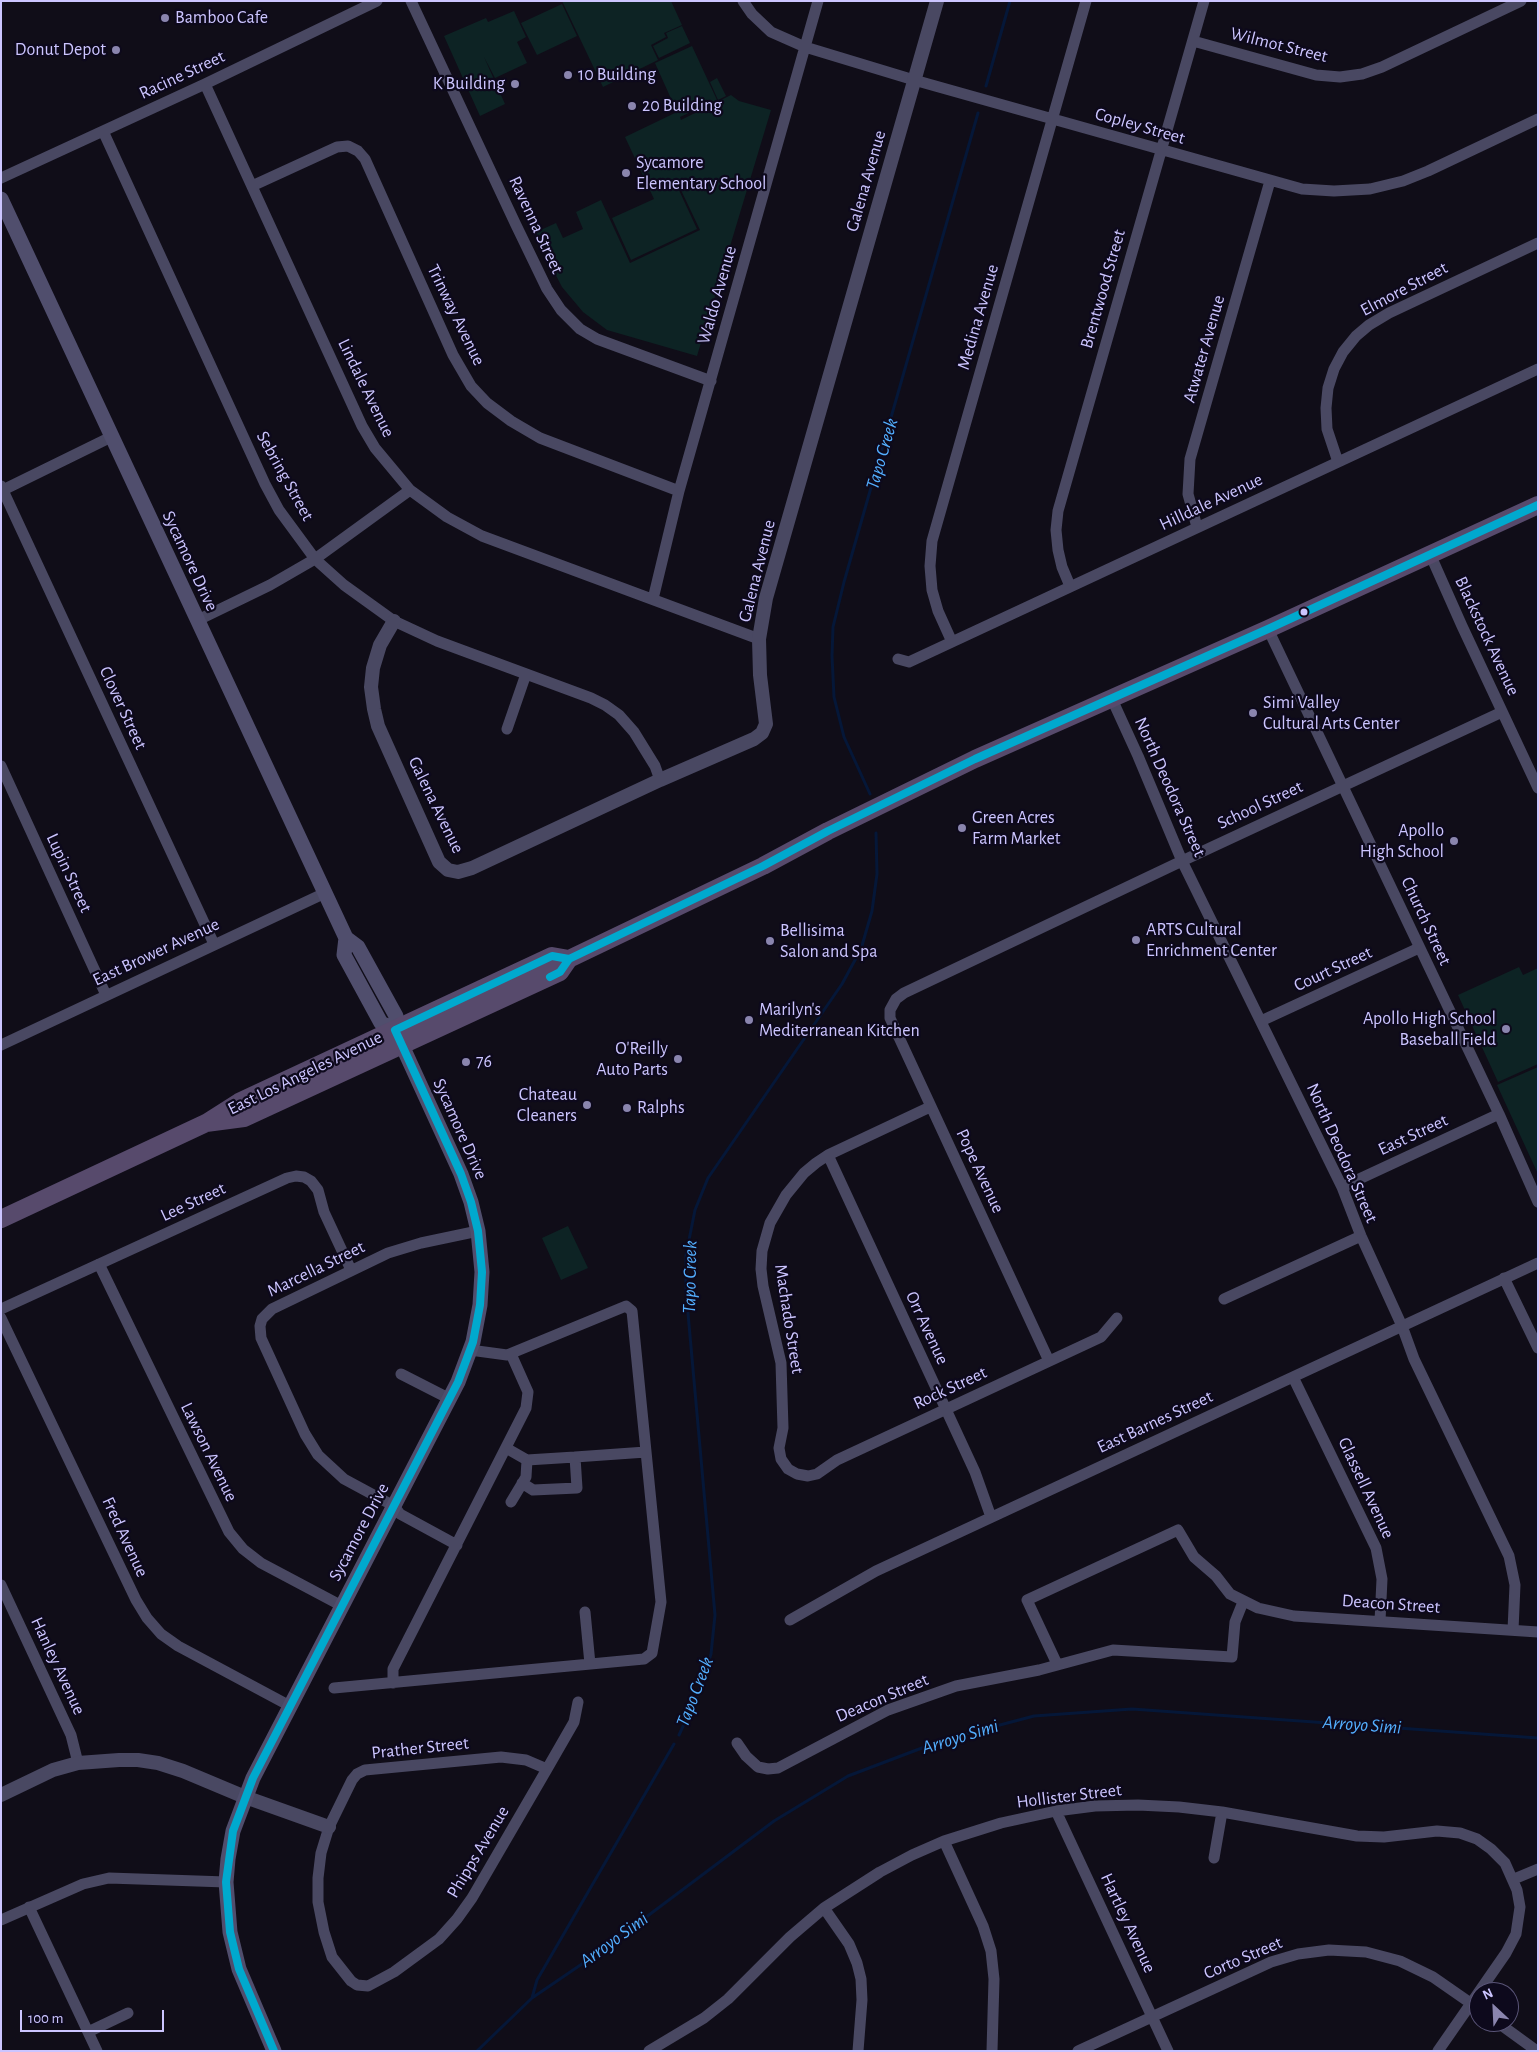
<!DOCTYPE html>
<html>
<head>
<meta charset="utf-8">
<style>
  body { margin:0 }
  #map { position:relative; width:1539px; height:2052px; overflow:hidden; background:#100d18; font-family:"Alegreya Sans",sans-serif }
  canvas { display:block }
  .frame { position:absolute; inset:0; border:2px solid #ccc5ff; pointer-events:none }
  .north { position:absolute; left:1469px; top:1982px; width:50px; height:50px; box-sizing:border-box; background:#0d091c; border:1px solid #595477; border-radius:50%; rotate:335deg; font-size:14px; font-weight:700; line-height:20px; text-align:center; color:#ccc5ff }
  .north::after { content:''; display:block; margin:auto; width:18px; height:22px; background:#8a85ae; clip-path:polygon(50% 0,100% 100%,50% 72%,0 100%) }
  .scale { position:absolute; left:20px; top:2010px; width:144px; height:22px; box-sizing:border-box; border:2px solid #ccc5ff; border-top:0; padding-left:6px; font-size:15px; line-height:18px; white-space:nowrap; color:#ccc5ff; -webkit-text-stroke:4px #0d091c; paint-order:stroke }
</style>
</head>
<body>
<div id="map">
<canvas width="1539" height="2052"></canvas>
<div class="frame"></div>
<div class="north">N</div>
<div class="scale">100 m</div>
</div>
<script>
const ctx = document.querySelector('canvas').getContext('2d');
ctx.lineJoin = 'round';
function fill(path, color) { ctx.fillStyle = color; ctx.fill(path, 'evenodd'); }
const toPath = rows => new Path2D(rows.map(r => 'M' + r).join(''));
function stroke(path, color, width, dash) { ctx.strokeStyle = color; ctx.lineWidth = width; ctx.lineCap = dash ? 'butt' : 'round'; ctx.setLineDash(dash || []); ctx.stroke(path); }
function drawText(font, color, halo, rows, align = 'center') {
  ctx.font = font + ' "Alegreya Sans",sans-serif'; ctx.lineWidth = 4.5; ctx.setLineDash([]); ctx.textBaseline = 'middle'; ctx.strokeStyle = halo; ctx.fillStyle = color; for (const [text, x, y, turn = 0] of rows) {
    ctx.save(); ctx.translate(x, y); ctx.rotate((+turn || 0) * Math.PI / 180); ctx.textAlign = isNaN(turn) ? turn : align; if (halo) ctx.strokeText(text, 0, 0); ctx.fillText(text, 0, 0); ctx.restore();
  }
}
const green = toPath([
  [562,1,671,1,682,25,664,33,666,37,651,45,658,60,603,87],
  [562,4,577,36,537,55,521,23],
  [514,11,526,37,517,42,527,63,495,78,484,57,505,104,480,116,444,36,486,18,488,22],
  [682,26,690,43,659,58,653,46,668,38,666,33],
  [692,46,717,100,680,117,681,120,731,95,739,101,771,110,697,356,607,330,583,312,562,287,534,233,556,223,563,238,583,229,576,212,601,200,630,263,700,230,680,188,685,185,681,177,683,185,678,188,697,229,631,260,612,218,654,199,625,137,677,112,655,63],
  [717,78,726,96,718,100,710,82],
  [1519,967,1523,975,1538,968,1538,1064,1498,1082,1458,995],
  [1538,1067,1538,1174,1497,1085],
  [568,1226,588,1268,561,1280,542,1238]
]);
const stream = toPath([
  [986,86,1010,1],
  [870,794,844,737,834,697,832,656,833,627,844,582,978,113],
  [679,1735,698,1694,711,1654,715,1615,686,1291,686,1255,695,1210,708,1178,842,984,861,949,872,911,877,874,876,833],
  [532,1998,537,1980,674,1744],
  [477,2051,532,1998,601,1951,774,1821,848,1776,943,1740,1034,1716,1132,1709,1538,1738]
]);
const minor = toPath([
  [411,1,516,225,547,289,561,310,580,329,597,339,711,381],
  [743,1,752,14,771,32,805,47,914,80,1302,189,1334,191,1370,189,1403,181,1428,171,1538,119],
  [1193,41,1316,75,1340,77,1362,74,1382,67,1521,1],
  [205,84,362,426,375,448,410,490,447,517,482,536,759,639],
  [103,131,265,484,279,510,315,559,344,585,394,621,437,641,591,698,605,705,619,715,634,732,655,766,660,780],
  [1,178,205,84,377,1],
  [252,186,337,147,348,146,358,151,365,159,453,355,471,386,487,403,511,421,540,438,679,491],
  [1338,462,1327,429,1326,408,1328,388,1334,369,1343,352,1356,336,1369,325,1389,313,1538,243],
  [1,486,214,944],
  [1,491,111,437],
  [1197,527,1188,494,1190,459,1270,181],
  [1430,554,1462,626,1538,788],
  [1070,586,1062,567,1058,550,1056,530,1058,511,1204,1],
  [653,599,679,491,818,1],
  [198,620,270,585,315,559,410,490],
  [1268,629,1499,1114,1538,1202],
  [952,642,938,611,932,590,930,566,932,541,1086,1],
  [898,659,909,662,1538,369],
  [1111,697,1138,756,1182,861,1342,1187,1361,1236,1402,1326,1414,1359,1509,1556,1515,1585,1513,1630],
  [507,729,526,674],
  [1,766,106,995],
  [1261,1021,1419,948],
  [1,1045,325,893],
  [930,1107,828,1155,816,1163,804,1173,786,1195,770,1223,762,1251,761,1269,763,1286,781,1363,783,1428,779,1448,781,1459,788,1469,797,1474,808,1476,817,1474,837,1460,1101,1337,1117,1318],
  [828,1155,975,1472,991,1517],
  [1342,1187,1499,1114],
  [99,1264,229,1532,243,1549,261,1563,342,1606],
  [1504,1278,1538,1348],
  [1224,1299,1361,1236],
  [1,1309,287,1178,296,1176,304,1177,311,1181,318,1190,324,1212,351,1270],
  [1,1318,136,1600,147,1618,161,1634,178,1646,290,1706],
  [1049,1361,890,1018,890,1010,896,999,904,993,1182,861,1502,712],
  [401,1374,450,1399],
  [1293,1377,1376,1548,1382,1579,1380,1621],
  [506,1448,527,1460,526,1477,511,1502],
  [575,1457,646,1452],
  [522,1483,533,1490,577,1488,575,1457,527,1460],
  [457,1545,400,1514,394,1506,344,1479,318,1455,305,1434,261,1338,260,1326,262,1319,272,1309,388,1253,421,1243,478,1231],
  [1,1585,71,1735,78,1763],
  [585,1612,590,1664],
  [790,1620,876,1571,1538,1263],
  [1057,1664,1027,1600,1178,1530,1194,1557,1216,1576,1230,1594,1258,1608,1294,1616,1538,1632],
  [393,1683,393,1669,526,1408,528,1392,511,1354],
  [334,1688,644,1659,652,1653,661,1602,632,1311,626,1306,507,1355,470,1350],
  [737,1743,746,1756,758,1767,768,1769,778,1768,888,1710,956,1686,1039,1670,1113,1650,1232,1657,1235,1622,1243,1602],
  [547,1769,526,1760,501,1757,365,1770,357,1774,352,1780,329,1827,321,1853,318,1878,318,1902,324,1932,332,1957,351,1981,357,1985,368,1986,394,1972,439,1939,457,1919,472,1898,547,1769,574,1722,578,1702],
  [1056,1811,1168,2051],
  [944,1841,983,1926,991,1951,994,1979,992,2051],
  [1214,1858,1222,1812],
  [1514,1879,1538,1869],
  [29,1907,97,2051],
  [824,1908,849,1944,857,1963,861,1979,862,2000,858,2051],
  [1,1920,83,1884,109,1878,226,1882],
  [1497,2022,1537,2051],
  [88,2032,128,2013],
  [649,2051,704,2018,728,1999,790,1937,824,1908,880,1872,912,1855,944,1841,1001,1823,1056,1811,1095,1806,1138,1805,1179,1807,1222,1812,1357,1836,1384,1837,1437,1831,1460,1833,1477,1839,1491,1849,1505,1863,1517,1890,1520,1907,1516,1934,1506,1953,1438,2051],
  [1078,2051,1271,1962,1298,1954,1329,1950,1366,1952,1400,1961,1433,1977,1479,2009]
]);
const tertiary = toPath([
  [394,621,380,645,373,668,371,687,374,709,378,726,439,862,448,870,458,872,472,868,660,780,754,739,762,733,766,724,760,675,759,639,766,598,937,1],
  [1,1795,53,1770,78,1763,119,1760,138,1760,158,1763,183,1771,245,1797,329,1827]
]);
const secondary = toPath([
  [1,199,346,938,358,947,396,1016,395,1030,461,1174,471,1202,478,1231,482,1272,480,1305,473,1342,458,1382,253,1778,233,1831,228,1859,226,1882,230,1932,239,1969,274,2051],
  [346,938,344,955,381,1023,395,1030]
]);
const primary = toPath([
  [206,1123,244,1118,560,972,569,959,763,866,828,831,975,759,1268,629,1538,505],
  [1,1219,206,1123,239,1102,552,956,569,959]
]);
const bus1 = toPath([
  [550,977,560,972,569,959,763,866,828,831,975,759,1268,629,1538,505],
  [274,2051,239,1969,230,1932,226,1882,233,1831,253,1778,458,1382,473,1342,480,1305,482,1272,478,1231,471,1202,461,1174,395,1030,552,956,569,959]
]);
const markers = [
  [165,18,5,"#8a85ae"],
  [116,50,5,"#8a85ae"],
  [568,75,5,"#8a85ae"],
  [515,84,5,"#8a85ae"],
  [632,106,5,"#8a85ae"],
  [626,173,5,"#8a85ae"],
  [1304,612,4.5,"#ccc5ff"],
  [1253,713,5,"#8a85ae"],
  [962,828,5,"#8a85ae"],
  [1454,841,5,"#8a85ae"],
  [1136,940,5,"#8a85ae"],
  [770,941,5,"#8a85ae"],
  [749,1020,5,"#8a85ae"],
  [1506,1029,5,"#8a85ae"],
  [678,1059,5,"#8a85ae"],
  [466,1062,5,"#8a85ae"],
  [587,1105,5,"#8a85ae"],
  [627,1108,5,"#8a85ae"]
];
const poiNames = [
  ["Bamboo Cafe",175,18],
  ["Donut Depot",106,50,"right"],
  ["10 Building",578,75],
  ["K Building",505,84,"right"],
  ["20 Building",642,106],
  ["Sycamore",636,163],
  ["Elementary School",636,184],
  ["Simi Valley",1263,703],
  ["Cultural Arts Center",1263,724],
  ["Green Acres",972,818],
  ["Farm Market",972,839],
  ["Apollo",1444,831,"right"],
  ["High School",1444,852,"right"],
  ["ARTS Cultural",1146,930],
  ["Enrichment Center",1146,951],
  ["Bellisima",780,931],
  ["Salon and Spa",780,952],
  ["Marilyn's",759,1010],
  ["Mediterranean Kitchen",759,1031],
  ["Apollo High School",1496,1019,"right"],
  ["Baseball Field",1496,1040,"right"],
  ["O'Reilly",668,1049,"right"],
  ["Auto Parts",668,1070,"right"],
  ["76",476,1062],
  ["Chateau",577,1095,"right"],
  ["Cleaners",577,1116,"right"],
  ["Ralphs",637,1108]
];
const streetNames = [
  ["Wilmot Street",1279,45,14],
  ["Racine Street",182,75,-25],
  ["Copley Street",1140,126,16],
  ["Galena Avenue",866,181,-74],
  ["Ravenna Street",536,225,65],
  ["Brentwood Street",1103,289,-74],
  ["Elmore Street",1404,289,-28],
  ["Waldo Avenue",717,295,-74],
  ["Trinway Avenue",456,315,64],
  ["Medina Avenue",978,317,-74],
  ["Atwater Avenue",1204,349,-74],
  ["Lindale Avenue",366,388,64],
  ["Sebring Street",285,476,61],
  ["Hilldale Avenue",1211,502,-25],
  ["Sycamore Drive",190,561,65],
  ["Galena Avenue",757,571,-76],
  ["Blackstock Avenue",1487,636,65],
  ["Clover Street",123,708,65],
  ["North Deodora Street",1170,787,66],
  ["Galena Avenue",436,805,64],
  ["School Street",1260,805,-25],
  ["Lupin Street",69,873,65],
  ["Church Street",1426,921,65],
  ["East Brower Avenue",156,952,-25],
  ["Court Street",1333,969,-25],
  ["East Los Angeles Avenue",305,1073,-26],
  ["Sycamore Drive",460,1129,66],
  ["East Street",1413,1135,-25],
  ["North Deodora Street",1342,1153,66],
  ["Pope Avenue",980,1171,65],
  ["Lee Street",193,1202,-25],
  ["Marcella Street",316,1269,-26],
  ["Machado Street",789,1319,81],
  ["Orr Avenue",927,1328,65],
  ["Rock Street",950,1388,-25],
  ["East Barnes Street",1155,1422,-25],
  ["Lawson Avenue",209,1452,64],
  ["Glassell Avenue",1366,1488,65],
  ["Sycamore Drive",359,1532,-62],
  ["Fred Avenue",125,1537,65],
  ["Deacon Street",1391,1604,4],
  ["Hanley Avenue",58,1666,65],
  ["Deacon Street",882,1698,-23],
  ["Prather Street",420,1748,-6],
  ["Hollister Street",1069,1796,-7],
  ["Phipps Avenue",478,1852,-59],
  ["Hartley Avenue",1128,1923,65],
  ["Corto Street",1243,1958,-23]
];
const waterNames = [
  ["Tapo Creek",882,454,-74],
  ["Tapo Creek",690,1277,-89],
  ["Tapo Creek",695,1692,-69],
  ["Arroyo Simi",1362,1725,4],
  ["Arroyo Simi",960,1737,-17],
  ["Arroyo Simi",614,1940,-36]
];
fill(green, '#0d2324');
stroke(stream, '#051738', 3);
stroke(minor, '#494862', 11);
stroke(tertiary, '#494862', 14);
stroke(secondary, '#504e6d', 15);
stroke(primary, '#574a6c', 18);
stroke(bus1, '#00a9ce', 8);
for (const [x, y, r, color] of markers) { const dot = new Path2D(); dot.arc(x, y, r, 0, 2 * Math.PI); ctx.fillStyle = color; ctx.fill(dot); stroke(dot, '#0d091c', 2); }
drawText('18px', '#ccc5ff', '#0d091c', poiNames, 'left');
drawText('18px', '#ccc5ff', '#0d091c', streetNames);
drawText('italic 19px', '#53afff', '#0d091c', waterNames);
</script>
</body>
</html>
